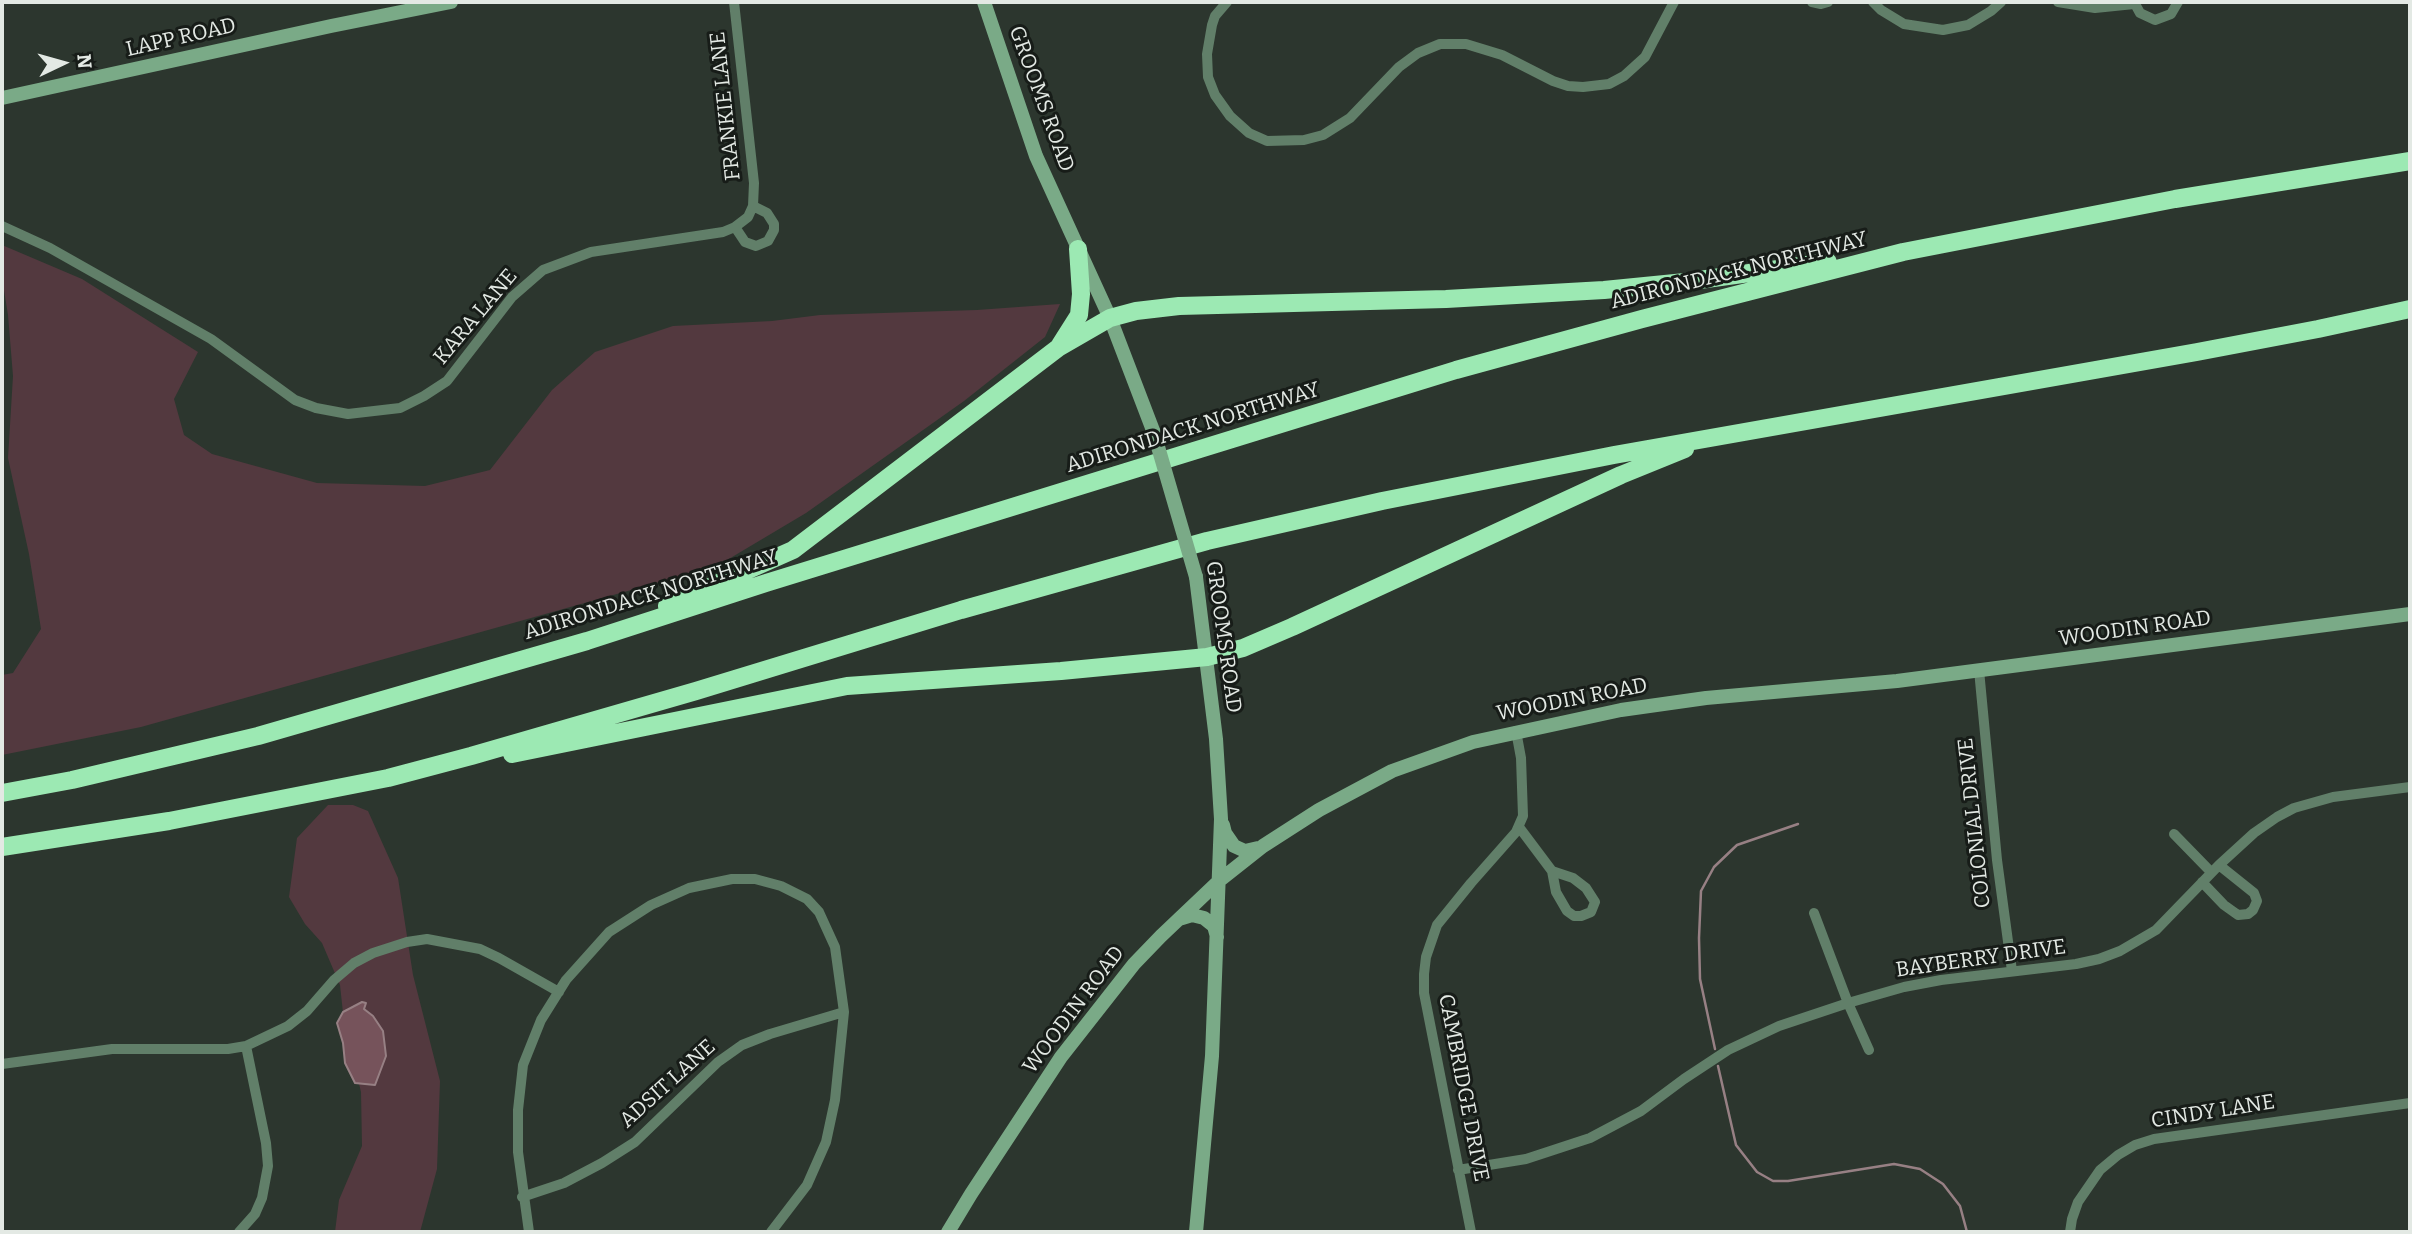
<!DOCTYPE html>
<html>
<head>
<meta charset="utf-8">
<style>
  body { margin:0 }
  #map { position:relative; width:2412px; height:1234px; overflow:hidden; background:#2c362e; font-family:Bitter,serif }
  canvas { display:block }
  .frame { position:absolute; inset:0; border:4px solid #e3e9e4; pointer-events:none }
  .north { position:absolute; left:28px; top:28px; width:70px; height:70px; -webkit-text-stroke:5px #171c18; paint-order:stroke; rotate:85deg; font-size:19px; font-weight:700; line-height:28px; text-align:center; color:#e3e9e4 }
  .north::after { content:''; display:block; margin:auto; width:24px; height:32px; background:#e3e9e4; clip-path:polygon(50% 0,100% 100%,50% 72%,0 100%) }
</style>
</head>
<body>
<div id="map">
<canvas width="2412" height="1234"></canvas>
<div class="frame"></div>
<div class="north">N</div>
</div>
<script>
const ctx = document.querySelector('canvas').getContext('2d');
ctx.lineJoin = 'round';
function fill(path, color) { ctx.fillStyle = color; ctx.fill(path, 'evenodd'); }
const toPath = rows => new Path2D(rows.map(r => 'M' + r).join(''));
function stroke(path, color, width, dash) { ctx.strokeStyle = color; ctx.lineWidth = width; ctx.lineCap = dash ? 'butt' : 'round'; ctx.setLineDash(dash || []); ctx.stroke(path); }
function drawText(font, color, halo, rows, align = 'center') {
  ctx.font = font + ' Bitter,serif'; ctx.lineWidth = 6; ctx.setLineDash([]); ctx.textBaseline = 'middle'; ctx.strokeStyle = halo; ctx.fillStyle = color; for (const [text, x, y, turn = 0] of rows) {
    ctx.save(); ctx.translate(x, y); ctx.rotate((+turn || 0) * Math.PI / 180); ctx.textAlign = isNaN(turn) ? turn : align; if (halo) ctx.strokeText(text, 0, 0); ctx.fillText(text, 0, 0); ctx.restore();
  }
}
const green = toPath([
  [2,245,82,279,198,352,174,399,184,435,212,454,317,483,425,486,490,470,552,390,595,352,673,326,772,321,820,315,977,310,1060,304,1045,337,964,401,806,513,717,566,141,727,2,755,2,675,13,673,41,629,29,554,8,458,13,376,8,315,2,278],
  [328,805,353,805,368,811,398,878,413,975,440,1081,437,1169,420,1232,335,1232,339,1200,362,1146,361,1092,344,1022,340,985,322,943,305,924,289,897,297,838]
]);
const water = toPath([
  [362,1002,366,1003,364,1009,373,1016,383,1031,386,1056,375,1085,355,1083,345,1063,343,1043,337,1023,343,1012,362,1002]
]);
const stream = toPath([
  [1715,1049,1700,979,1699,938,1701,891,1714,867,1737,845,1798,824],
  [1718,1066,1736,1145,1757,1172,1773,1181,1788,1181,1894,1164,1920,1169,1943,1184,1960,1206,1967,1232]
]);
const street = toPath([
  [734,2,754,183,753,206],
  [1227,2,1215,16,1212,25,1207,54,1208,77,1215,95,1230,116,1249,133,1267,141,1304,140,1323,135,1350,118,1399,67,1418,53,1440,44,1466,44,1502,55,1553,81,1568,86,1583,87,1609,84,1624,76,1645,57,1674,2],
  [1812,2,1821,4,1828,2],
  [1873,2,1881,10,1904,24,1943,30,1968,25,1991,11,2001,2],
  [2058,2,2095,8,2134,4],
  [2134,2,2140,13,2155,20,2171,14,2178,2],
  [753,206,767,213,774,224,774,230,768,241,756,246,745,242,735,227,748,217,753,206],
  [2,226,50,248,211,339,295,400,316,408,348,414,400,408,424,396,447,381,512,297,543,270,591,252,723,232,735,227],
  [1979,670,1997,860,2012,971],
  [1519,827,1552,871],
  [2174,834,2211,872],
  [1552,871,1573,878,1586,888,1595,902,1591,912,1581,916,1574,916,1567,911,1556,892,1552,871],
  [2202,882,2224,905,2238,915,2248,914,2253,910,2257,901,2254,893,2219,865],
  [1814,913,1848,1003,1869,1050],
  [2,1064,112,1049,228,1049,246,1046,288,1026,307,1011,334,980,354,963,373,953,407,942,427,939,480,949,499,958,559,992],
  [1458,1170,1526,1159,1590,1138,1641,1111,1684,1079,1728,1050,1779,1026,1848,1003,1904,987,1941,980,2076,964,2099,959,2120,951,2156,930,2219,865,2254,833,2277,817,2294,808,2333,797,2410,787],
  [522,1197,564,1183,602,1163,635,1142,718,1062,742,1045,770,1034,844,1012],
  [239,1232,255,1214,262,1198,268,1166,266,1143,246,1046],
  [529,1232,518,1152,518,1110,523,1065,541,1020,566,980,609,932,651,905,689,888,732,879,755,879,781,886,807,899,819,912,835,947,844,1012,835,1100,826,1142,807,1185,771,1232],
  [1471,1232,1424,993,1424,974,1426,957,1437,925,1471,883,1516,832,1523,816,1521,758,1516,731],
  [2070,1232,2072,1219,2078,1202,2100,1170,2118,1155,2135,1145,2154,1139,2410,1103]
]);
const secondary = toPath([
  [984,2,1036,156,1110,318,1154,433],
  [2,98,331,26,451,2],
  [1196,577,1216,739,1221,819,1212,1056,1196,1232],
  [1223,825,1225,833,1234,846,1245,851,1258,848],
  [1179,919,1192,915,1204,918,1214,926,1217,937],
  [948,1232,971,1194,1061,1057,1134,964,1161,936,1220,880,1263,846,1319,810,1392,771,1473,742,1621,710,1706,698,1897,681,2410,614]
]);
const highway = toPath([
  [1060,345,1079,315,1081,294,1078,249],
  [667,606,793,550,1058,348,1110,318,1136,311,1179,306,1446,299,1604,290,1685,282,1828,262],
  [512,754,847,686,1061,671,1207,657,1243,648,1292,627,1621,475,1685,449],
  [2,793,72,780,258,736,587,641,766,583,1456,370,1642,319,1903,252,2175,199,2410,161],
  [2,847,169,821,388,778,471,756,696,691,961,610,1207,541,1382,501,1614,455,2197,352,2318,329,2410,309]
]);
const secondaryBridge = toPath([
  [1154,433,1196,577]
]);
const streetNames = [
  ["LAPP ROAD",181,38,-13],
  ["GROOMS ROAD",1041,99,70],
  ["FRANKIE LANE",726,106,-96],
  ["ADIRONDACK NORTHWAY",1739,271,-14],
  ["KARA LANE",476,317,-50],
  ["ADIRONDACK NORTHWAY",1193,428,-17],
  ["ADIRONDACK NORTHWAY",651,595,-17],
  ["WOODIN ROAD",2135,629,-8],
  ["GROOMS ROAD",1223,637,82],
  ["WOODIN ROAD",1572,700,-11],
  ["COLONIAL DRIVE",1975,823,-96],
  ["BAYBERRY DRIVE",1981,959,-8],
  ["WOODIN ROAD",1074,1010,-53],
  ["ADSIT LANE",668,1084,-42],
  ["CAMBRIDGE DRIVE",1463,1088,79],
  ["CINDY LANE",2213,1112,-9]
];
fill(green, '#53393f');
fill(water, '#76535b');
stroke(water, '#978084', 2);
stroke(stream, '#978084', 2.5);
stroke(street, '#617f69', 10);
stroke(secondary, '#7aaa87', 14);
stroke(highway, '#9ce9b3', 18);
stroke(secondaryBridge, '#7aaa87', 14);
drawText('21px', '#e3e9e4', '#171c18', streetNames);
</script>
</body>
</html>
